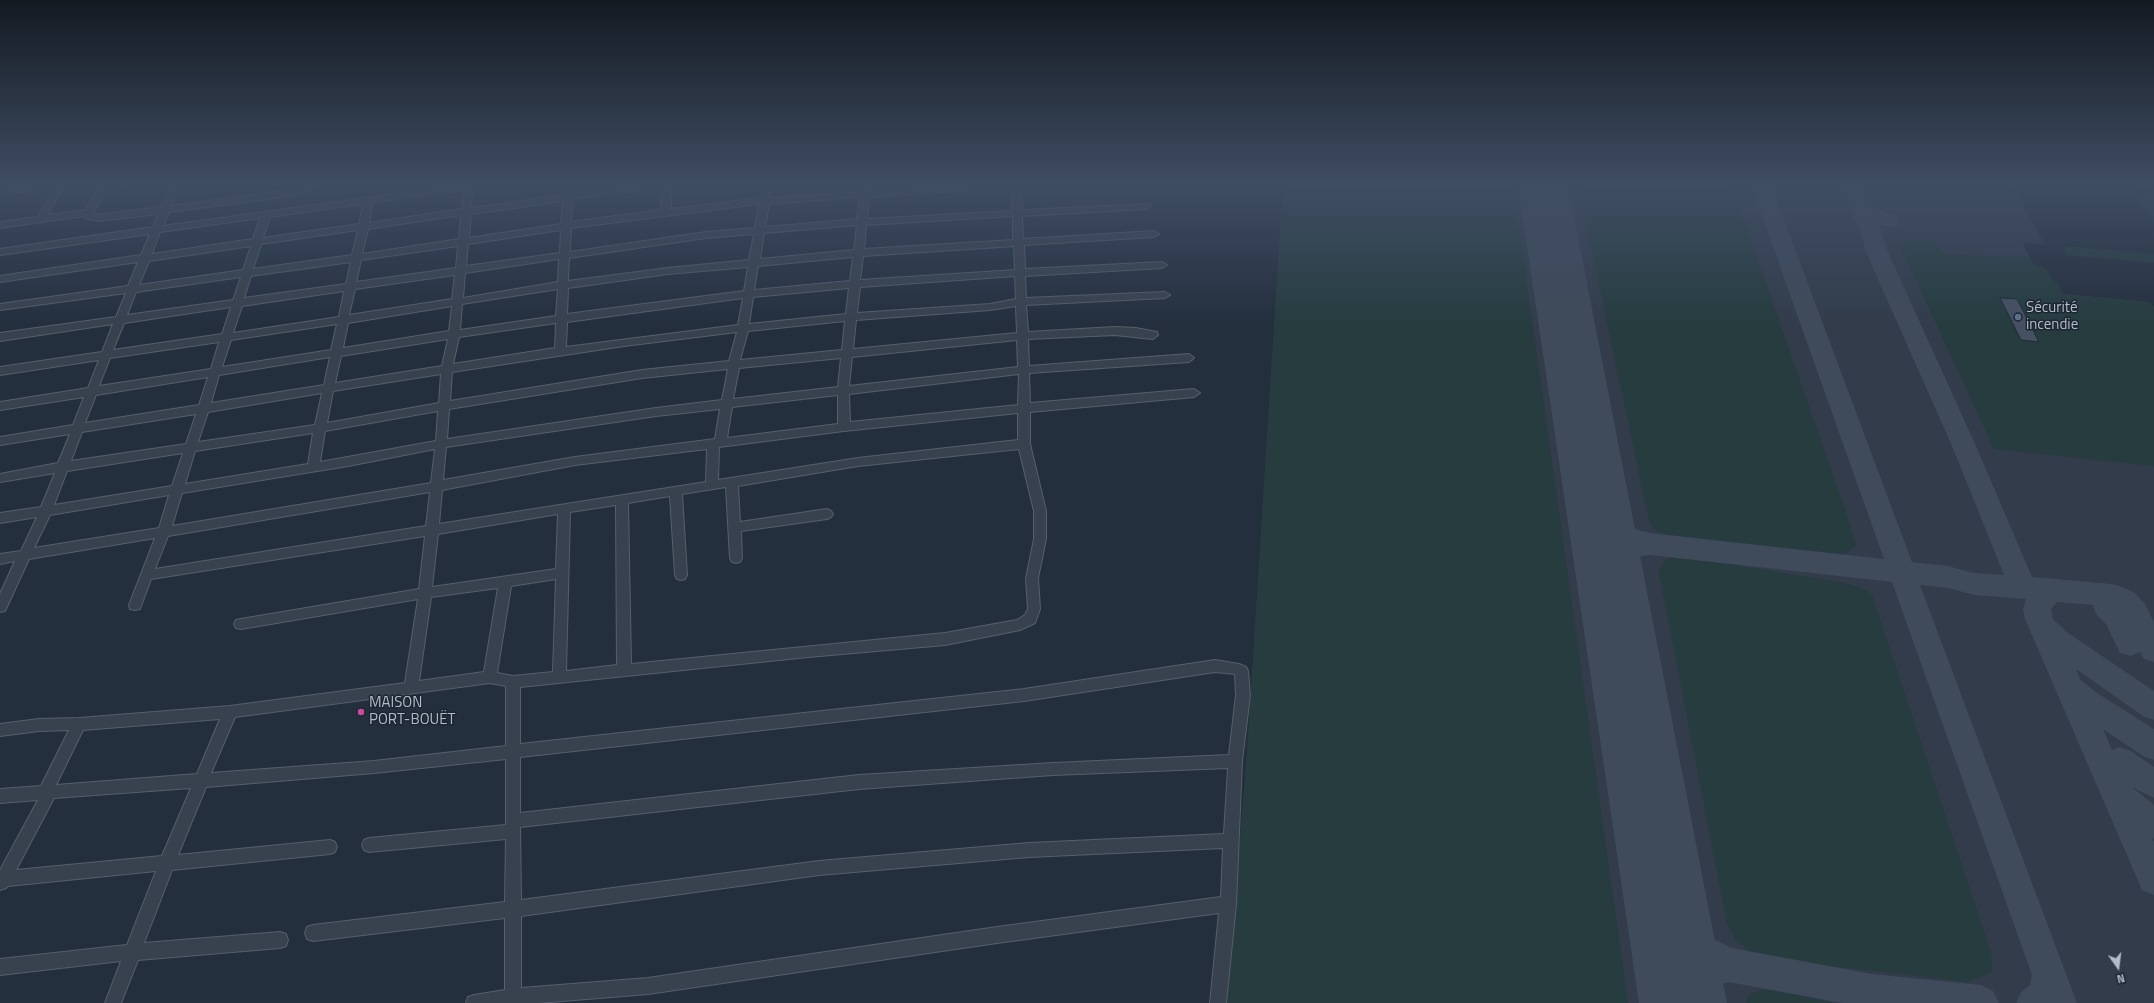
<!DOCTYPE html>
<html>
<head>
<meta charset="utf-8">
<style>
  body { margin:0 }
  #map { position:relative; width:2154px; height:1003px; overflow:hidden; background:#242f3e; font-family:"Titillium Web",sans-serif }
  canvas { display:block }
  .north { position:absolute; left:2098px; top:947px; width:40px; height:40px; -webkit-text-stroke:3px #1d2633; paint-order:stroke; rotate:166deg; font-size:11px; font-weight:700; line-height:16px; text-align:center; color:#b4bcc9 }
  .north::after { content:''; display:block; margin:auto; width:14px; height:18px; background:#b4bcc9; clip-path:polygon(50% 0,100% 100%,50% 72%,0 100%) }
</style>
</head>
<body>
<div id="map">
<canvas width="2154" height="1003"></canvas>
<div class="north">N</div>
</div>
<script>
const ctx = document.querySelector('canvas').getContext('2d');
ctx.lineJoin = 'round';
function fill(path, color) { ctx.fillStyle = color; ctx.fill(path, 'evenodd'); }
const toPath = rows => new Path2D(rows.map(r => 'M' + r).join(''));
function stroke(path, color, width, dash) { ctx.strokeStyle = color; ctx.lineWidth = width; ctx.lineCap = dash ? 'butt' : 'round'; ctx.setLineDash(dash || []); ctx.stroke(path); }
function drawText(font, color, halo, rows, align = 'center') {
  ctx.font = font + ' "Titillium Web",sans-serif'; ctx.lineWidth = 3; ctx.setLineDash([]); ctx.textBaseline = 'middle'; ctx.strokeStyle = halo; ctx.fillStyle = color; for (const [text, x, y, turn = 0] of rows) {
    ctx.save(); ctx.translate(x, y); ctx.rotate((+turn || 0) * Math.PI / 180); ctx.textAlign = isNaN(turn) ? turn : align; if (halo) ctx.strokeText(text, 0, 0); ctx.fillText(text, 0, 0); ctx.restore();
  }
}
const airport = toPath([
  [1283,185,2012,185,2045,245,2023,242,2024,246,2033,264,2045,268,2054,282,2057,282,2062,294,2150,302,2154,307,2154,1003,1227,1003,1247,754]
]);
const green = toPath([
  [1283,185,1513,185,1628,1003,1227,1003,1247,754],
  [1578,185,1732,185,1850,524,1856,545,1848,552,1840,555,1680,541,1668,537,1654,529,1649,521],
  [2127,185,2152,185,2154,187,2154,224],
  [1915,240,1934,243,1947,254,2030,258,2033,264,2045,268,2054,282,2057,282,2063,294,2150,302,2154,307,2154,466,1994,449,1902,250,1902,245,1906,241],
  [2063,246,2154,254,2154,263,2067,255],
  [1671,557,1684,557,1845,583,1862,588,1872,595,1991,952,1992,972,1968,982,1771,959,1749,951,1735,939,1727,923,1660,578,1659,570,1664,561],
  [1759,990,1779,990,1833,1003,1746,1003,1748,996]
]);
const taxiway = toPath([
  [1751,185,1771,185,1912,562,1948,566,1974,573,2004,575,1952,446,1865,250,1862,235,1841,185,1861,185,1870,204,1888,214,1897,216,1900,221,1897,226,1890,227,1879,225,1887,250,1976,446,2032,577,2112,584,2122,587,2135,593,2145,604,2154,622,2154,662,2144,659,2140,652,2130,656,2120,653,2106,624,2097,615,2093,607,2094,605,2057,602,2051,609,2053,619,2068,633,2154,691,2154,720,2143,716,2076,669,2080,679,2094,691,2154,729,2154,760,2143,756,2103,729,2112,750,2120,747,2131,751,2154,767,2154,798,2132,787,2154,805,2154,839,2152,838,2154,842,2154,895,2142,890,2025,619,2023,609,2026,599,1974,595,1948,588,1920,585,2077,1003,2016,1003,2022,991,2030,985,2032,975,1892,582,1650,555,1635,557,1631,559,1620,581,1610,584,1600,581,1596,573,1611,544,1616,542,1605,534,1586,510,1590,503,1599,500,1608,503,1623,520,1638,530,1650,533,1884,559,1751,185],
  [1667,893,1679,897,1696,922,1713,939,1732,948,1872,974,1981,985,1993,991,1999,1003,1842,1003,1728,982,1716,986,1707,992,1702,1003,1665,1003,1683,968,1689,963,1672,946,1655,921,1650,909,1655,897,1667,893]
]);
const runway = toPath([
  [1518,185,1568,185,1727,1003,1639,1003,1518,185]
]);
const building = toPath([
  [2000,298,2017,299,2039,342,2021,340,2000,298]
]);
const minor = toPath([
  [32,185,54,185,49,188,0,195,0,189,32,185],
  [56,185,65,185,48,215,86,210,100,185,125,185,120,188,106,189,93,214,98,215,161,207,171,185,180,185,171,206,304,188,301,186,302,185,321,185,319,187,307,189,310,191,305,194,169,212,163,226,459,185,481,185,473,188,471,208,563,195,564,185,572,185,572,194,647,185,671,185,671,209,760,198,763,185,772,185,770,198,861,192,862,185,870,185,870,191,964,185,1004,185,999,188,869,197,867,219,1012,211,1012,185,1021,185,1022,210,1149,204,1151,206,1146,209,1022,216,1023,239,1154,231,1159,234,1154,237,1024,245,1025,269,1162,262,1167,265,1162,268,1025,276,1026,298,1165,292,1170,295,1165,298,1026,305,1028,332,1115,327,1136,328,1157,332,1158,335,1153,339,1115,335,1028,339,1029,366,1189,354,1194,358,1189,362,1029,373,1030,403,1194,389,1200,393,1194,397,1030,412,1030,444,1046,511,1046,539,1038,578,1040,609,1035,623,1020,630,945,645,808,657,520,687,520,744,1024,689,1215,660,1239,664,1246,667,1248,671,1250,695,1242,761,1236,904,1226,1003,1210,1003,1219,913,997,943,648,994,538,1003,466,1003,468,997,474,995,505,990,505,918,313,941,307,939,305,933,307,927,313,925,505,902,506,839,369,852,364,850,362,845,364,840,369,838,506,825,506,759,374,773,206,787,178,855,330,840,335,842,337,847,335,852,330,854,172,870,144,943,280,932,286,934,288,940,286,946,280,948,138,960,121,1003,105,1003,121,961,0,975,0,959,127,945,156,871,8,886,6,888,0,890,0,870,38,800,0,803,0,789,41,786,69,730,39,731,0,736,0,724,39,719,79,718,230,706,405,683,418,599,241,629,236,628,234,624,236,620,241,619,419,589,425,536,151,579,140,609,135,610,130,609,129,605,155,538,29,559,5,611,0,612,0,594,15,561,0,564,0,554,21,551,37,517,0,523,0,513,41,507,55,473,0,482,0,474,58,463,70,434,0,445,0,437,73,425,84,397,0,410,0,402,88,388,99,360,0,375,0,367,102,352,113,324,0,341,0,333,116,317,126,293,0,310,0,304,128,286,138,262,0,282,0,276,141,255,150,234,0,255,0,249,153,227,158,214,98,221,88,219,84,216,0,228,0,222,38,217,56,185],
  [661,188,661,210,571,222,572,199,661,188],
  [464,190,462,209,369,223,373,202,464,190],
  [860,197,857,219,765,227,769,204,860,197],
  [563,201,561,224,469,238,471,214,563,201],
  [363,204,359,224,263,238,270,217,363,204],
  [759,204,755,228,706,232,570,252,571,228,759,204],
  [461,215,459,239,362,254,368,229,461,215],
  [1013,216,1013,240,864,249,866,225,1013,216],
  [260,218,253,239,152,254,160,232,260,218],
  [857,225,854,250,760,259,764,233,857,225],
  [358,230,352,255,253,269,261,244,358,230],
  [561,230,560,253,466,266,468,244,561,230],
  [754,234,749,260,668,268,568,281,569,258,706,238,754,234],
  [251,246,243,270,139,285,149,261,251,246],
  [458,246,456,268,356,282,361,260,458,246],
  [1014,246,1015,270,860,280,863,256,1014,246],
  [853,257,850,281,754,290,758,266,853,257],
  [559,259,558,282,463,298,465,273,559,259],
  [351,262,346,284,244,298,251,276,351,262],
  [748,267,744,291,567,314,568,288,668,274,748,267],
  [455,275,452,299,349,315,355,289,455,275],
  [1015,276,1016,299,990,304,857,313,860,287,1015,276],
  [241,277,233,300,127,315,136,292,241,277],
  [849,288,846,314,749,324,753,297,849,288],
  [558,289,556,316,460,330,462,304,558,289],
  [344,291,339,317,233,333,242,306,344,291],
  [743,298,738,325,566,347,567,322,743,298],
  [452,306,449,331,343,348,348,323,452,306],
  [1016,306,1017,333,853,349,856,320,990,310,1016,306],
  [231,307,222,334,113,350,124,323,231,307],
  [845,321,842,350,740,360,748,331,845,321],
  [556,323,555,348,453,364,459,337,556,323],
  [337,324,331,350,222,367,231,340,337,324],
  [737,332,729,361,642,370,450,401,452,372,624,346,737,332],
  [448,339,442,366,335,383,341,356,448,339],
  [1017,340,1018,367,849,386,852,357,1017,340],
  [219,342,211,369,99,386,110,358,219,342],
  [330,357,324,385,211,403,219,375,330,357],
  [841,358,838,387,733,399,739,368,841,358],
  [728,369,722,400,656,408,447,439,449,409,642,378,728,369],
  [441,374,439,403,327,423,333,391,441,374],
  [1019,374,1018,405,850,422,849,394,1019,374],
  [208,377,199,405,85,423,96,395,208,377],
  [322,393,315,425,198,442,208,412,322,393],
  [838,395,838,424,727,438,732,407,838,395],
  [720,409,715,439,575,457,443,480,446,447,656,416,720,409],
  [438,411,436,441,320,462,325,431,438,411],
  [1018,413,1018,440,858,458,718,480,719,447,844,431,1018,413],
  [196,414,186,444,71,461,82,432,196,414],
  [313,433,308,464,185,484,195,451,313,433],
  [435,449,431,483,172,526,182,493,348,466,435,449],
  [707,449,706,482,439,524,442,490,575,465,707,449],
  [1019,449,1034,511,1034,539,1026,578,1028,609,1025,615,1017,620,945,633,631,664,628,503,670,496,675,575,677,579,681,580,685,579,687,575,682,494,726,487,730,558,732,562,736,563,740,562,742,558,741,531,827,519,831,517,833,514,831,511,827,509,740,522,738,486,858,466,1019,449],
  [183,453,172,486,54,505,67,471,183,453],
  [430,492,426,526,155,569,168,536,430,492],
  [169,495,159,528,34,548,50,515,169,495],
  [616,505,617,665,566,671,570,512,616,505],
  [558,514,556,569,432,587,438,534,558,514],
  [556,579,553,672,513,676,497,673,511,586,556,579],
  [498,588,484,672,419,681,431,597,498,588],
  [1215,672,1235,674,1236,695,1229,755,1053,763,859,775,520,813,520,757,1024,701,1215,672],
  [490,683,506,686,506,746,374,761,211,773,235,717,490,683],
  [220,719,197,774,56,785,83,730,220,719],
  [1228,768,1224,834,1029,843,819,861,521,900,520,827,859,789,1053,775,1228,768],
  [191,788,162,856,16,870,54,798,191,788],
  [1223,848,1221,897,997,927,648,978,521,988,521,916,819,875,1029,857,1223,848]
]);
const markers = [
  [2018,317,4,"#5c6f8a"],
  [361,712,4,"#d1479c"]
];
const poiNames = [
  ["Sécurité",2026,308],
  ["incendie",2026,325],
  ["MAISON",369,703],
  ["PORT-BOUËT",369,720]
];
fill(airport, '#323c4b');
fill(green, '#263c3f');
fill(taxiway, '#3f4a5a');
fill(runway, '#3f4a5a');
fill(building, '#455162');
stroke(building, '#1f2835', 1);
stroke(minor, '#565f6c', 2);
fill(minor, '#38414e');
const sky = ctx.createLinearGradient(0, 0, 0, 325);
sky.addColorStop(0, '#141a22');
sky.addColorStop(0.57, '#3f4d63');
sky.addColorStop(1, '#3f4d6300');
ctx.fillStyle = sky;
ctx.fillRect(0, 0, 2154, 325);
for (const [x, y, r, color] of markers) { const dot = new Path2D(); dot.arc(x, y, r, 0, 2 * Math.PI); ctx.fillStyle = color; ctx.fill(dot); stroke(dot, '#1d2633', 1.5); }
drawText('15px', '#b4bcc9', '#1d2633', poiNames, 'left');
</script>
</body>
</html>
